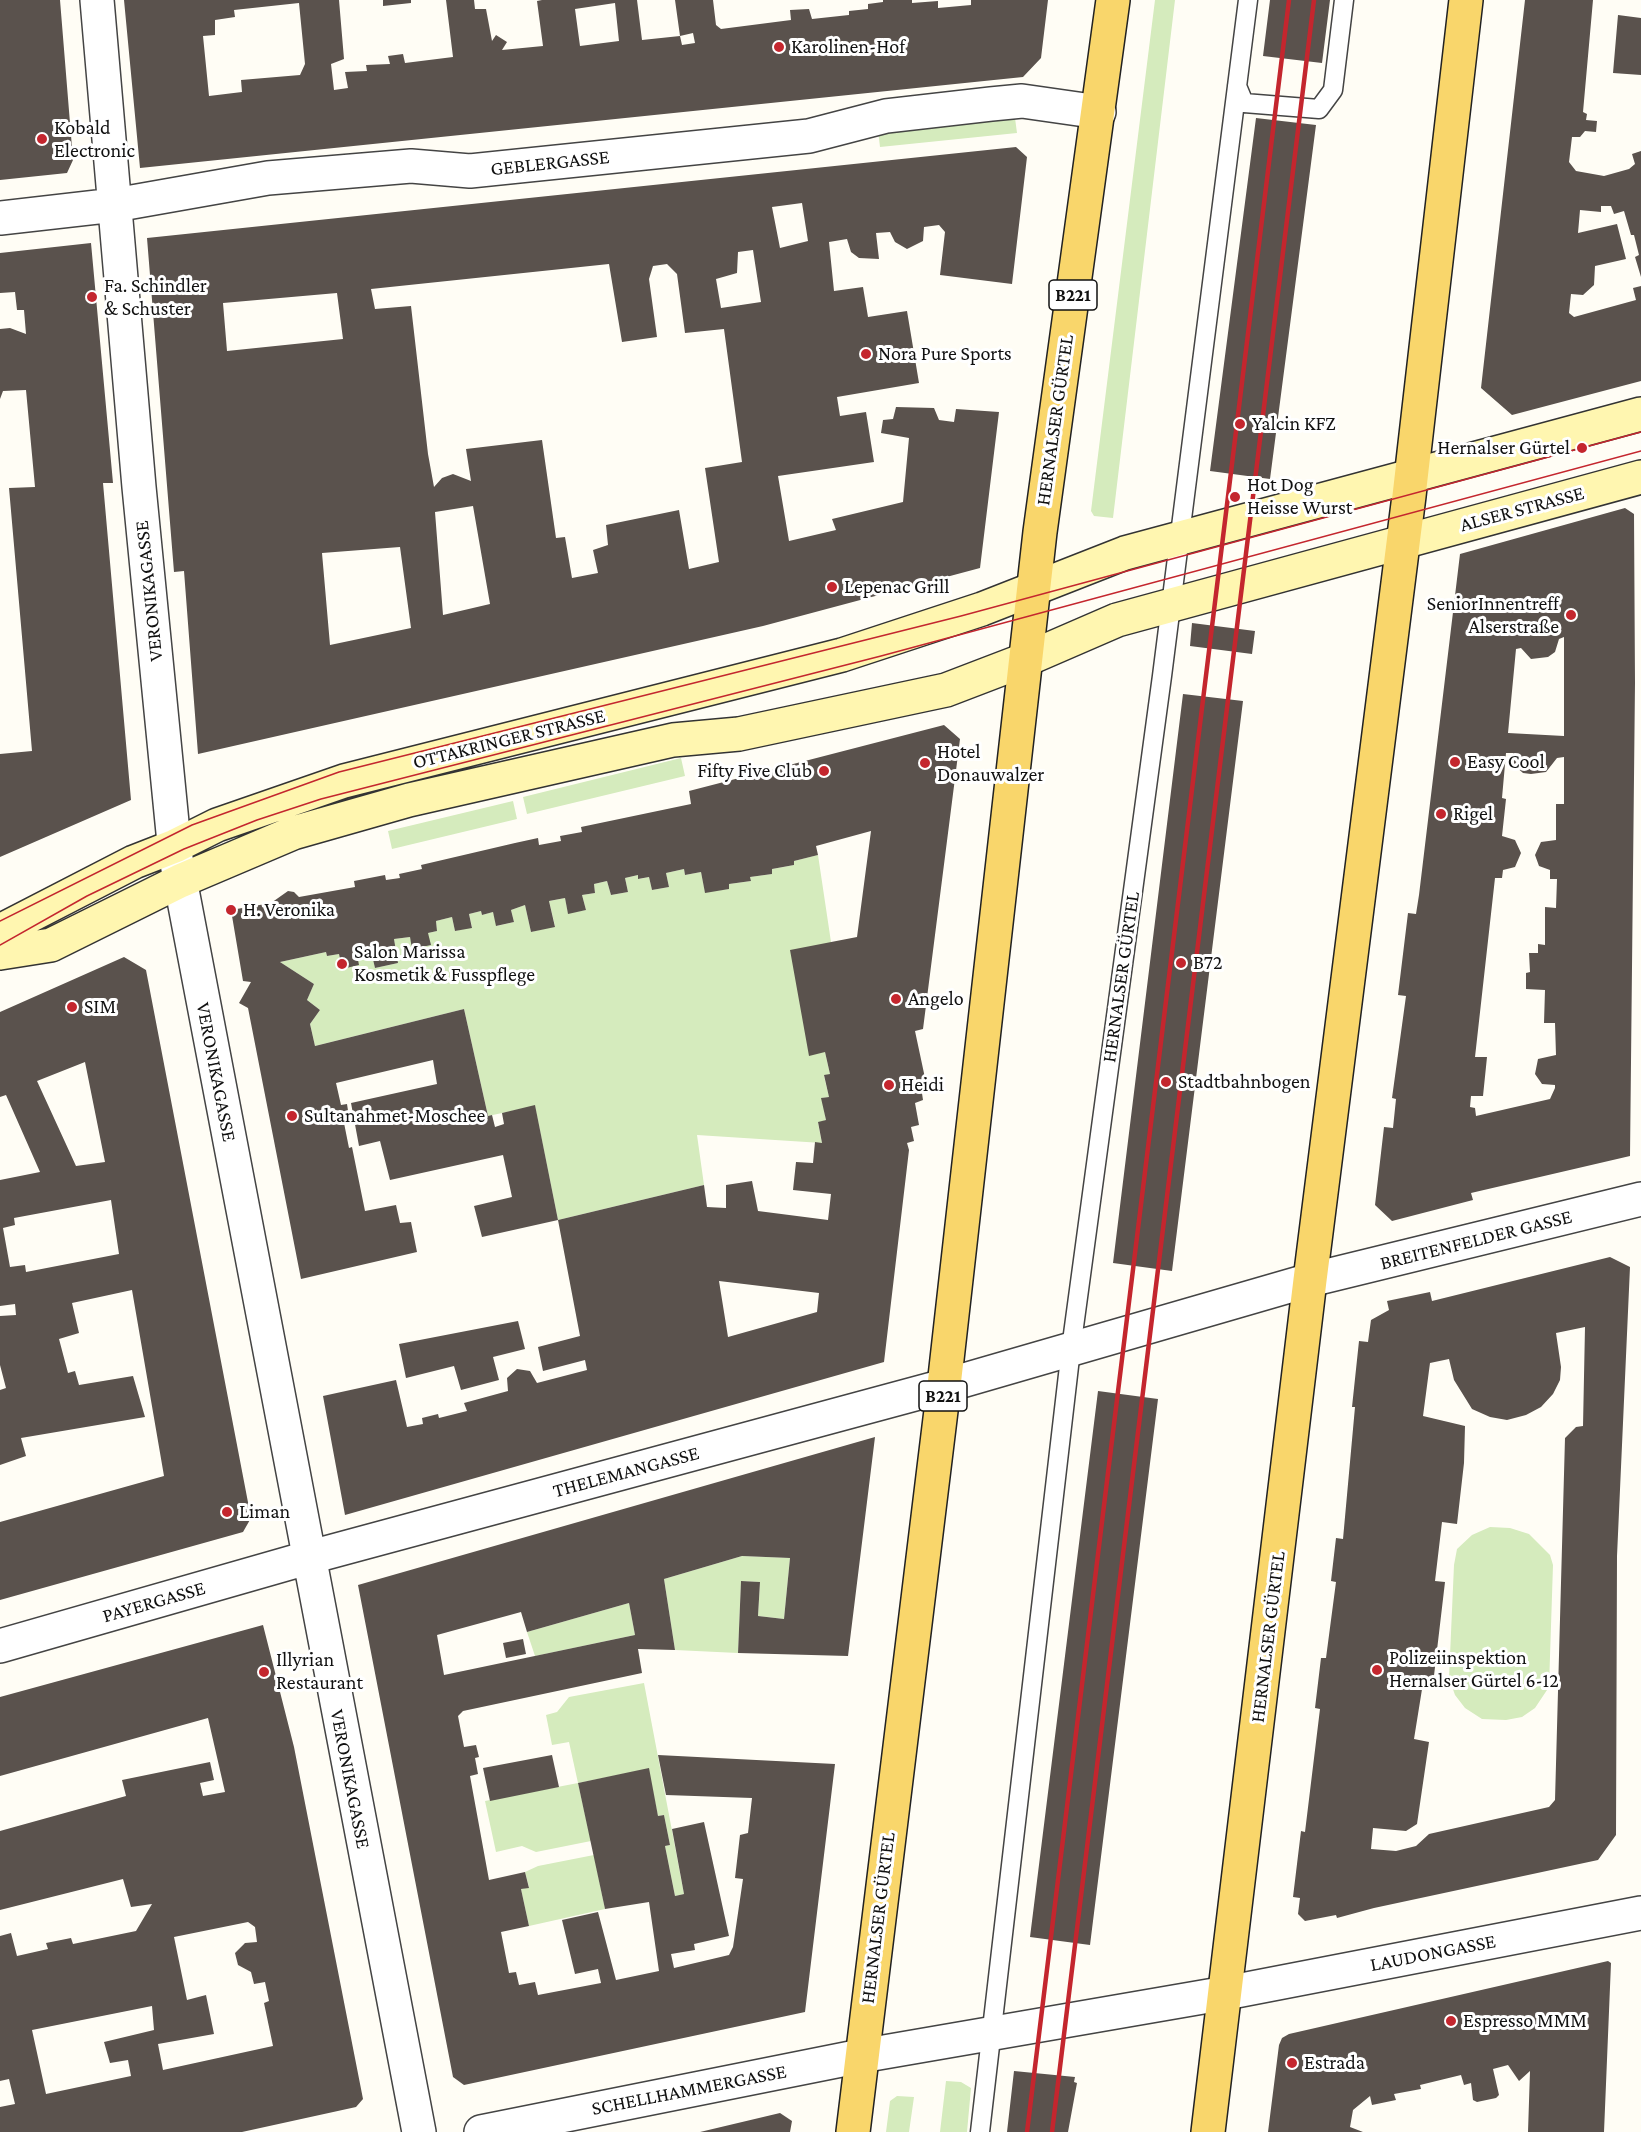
<!DOCTYPE html>
<html>
<head>
<meta charset="utf-8">
<style>
  body { margin:0 }
  canvas { display:block; background:#fffdf5 }
</style>
</head>
<body>
<canvas width="1641" height="2132"></canvas>
<script>
const ctx = document.querySelector('canvas').getContext('2d');
ctx.lineJoin = 'round';
function fill(path, color) { ctx.fillStyle = color; ctx.fill(path, 'evenodd'); }
const toPath = rows => new Path2D(rows.map(r => 'M' + r).join(''));
function stroke(path, color, width, dash) { ctx.strokeStyle = color; ctx.lineWidth = width; ctx.lineCap = dash ? 'butt' : 'round'; ctx.setLineDash(dash || []); ctx.stroke(path); }
function drawText(font, color, halo, rows, align = 'center') {
  ctx.font = font + ' "Crimson Pro",serif'; ctx.lineWidth = 6; ctx.setLineDash([]); ctx.textBaseline = 'middle'; ctx.strokeStyle = halo; ctx.fillStyle = color; for (const [text, x, y, turn = 0] of rows) {
    ctx.save(); ctx.translate(x, y); ctx.rotate((+turn || 0) * Math.PI / 180); ctx.textAlign = isNaN(turn) ? turn : align; if (halo) ctx.strokeText(text, 0, 0); ctx.fillText(text, 0, 0); ctx.restore();
  }
}
const green = toPath([
  [1155,0,1175,0,1113,518,1094,516,1091,511],
  [1015,118,1017,133,880,147,878,130],
  [681,758,685,776,527,814,523,797],
  [513,801,517,819,392,849,388,831],
  [818,855,831,942,825,1052,830,1074,824,1076,829,1097,822,1098,826,1120,818,1123,822,1143,697,1135,704,1185,558,1220,535,1106,488,1116,464,1009,315,1046,310,1024,320,1010,307,1000,314,984,280,962,326,952,327,956,339,954,342,969,356,950,370,947,375,968,398,963,394,939,410,937,413,949,428,933,437,931,436,921,452,917,455,931,472,927,469,914,481,911,482,915,493,912,497,926,514,922,511,910,525,905,531,932,555,926,549,901,565,898,568,913,586,910,582,895,595,893,594,884,607,881,611,895,628,892,625,878,638,875,639,879,649,877,652,890,669,887,666,873,684,869,685,875,701,872,705,892,729,889,729,884,751,881,750,877,772,874,772,869,794,865,794,861],
  [1490,1527,1510,1528,1529,1534,1550,1555,1553,1565,1549,1687,1535,1708,1522,1717,1506,1720,1482,1719,1465,1708,1455,1695,1449,1678,1454,1565,1457,1549,1472,1535],
  [742,1556,790,1558,784,1619,758,1616,760,1582,741,1581,738,1653,675,1650,664,1579],
  [629,1603,635,1635,535,1656,527,1632],
  [644,1683,684,1894,675,1896,665,1846,670,1845,664,1815,658,1816,648,1769,578,1783,591,1841,536,1852,522,1846,496,1852,485,1801,578,1783,569,1742,552,1745,546,1715,557,1712,569,1697],
  [594,1855,605,1909,529,1926,521,1889,529,1887,525,1872,538,1866],
  [946,2081,961,2082,971,2088,967,2132,940,2132],
  [897,2096,914,2097,909,2132,886,2132,890,2101]
]);
const building = toPath([
  [0,0,60,0,73,160,67,173,0,180],
  [124,0,339,0,344,59,331,64,334,90,348,88,345,72,367,71,366,65,390,64,388,56,403,54,405,63,453,57,446,0,474,0,475,9,486,9,492,41,496,35,507,42,502,50,543,46,537,1,542,0,637,0,642,40,680,36,682,45,695,43,693,33,680,36,675,0,713,0,716,25,721,29,791,20,790,10,809,9,812,19,849,15,849,11,868,9,868,4,883,2,883,0,912,0,912,3,938,1,938,8,971,5,971,0,1048,0,1041,58,1023,77,140,168],
  [299,3,305,64,300,75,241,80,242,92,209,96,203,36,215,35,215,20,235,17,234,10],
  [615,3,619,41,580,46,575,9],
  [383,0,411,0,411,3,383,6],
  [1270,0,1330,0,1322,63,1263,56],
  [1525,0,1593,0,1583,112,1587,114,1586,120,1597,121,1596,132,1585,131,1580,137,1572,137,1569,162,1576,171,1604,176,1629,169,1635,164,1632,154,1641,151,1641,277,1635,257,1639,255,1634,235,1631,235,1624,211,1614,214,1611,206,1601,206,1601,212,1580,210,1578,233,1617,224,1626,259,1595,266,1594,285,1583,295,1571,294,1569,313,1574,317,1636,300,1633,288,1641,286,1641,381,1512,415,1481,388],
  [1618,15,1641,18,1641,75,1613,73],
  [1256,118,1316,125,1270,479,1210,471],
  [1016,147,1027,157,1012,284,940,275,945,232,939,225,924,227,923,241,907,249,895,242,890,232,876,233,879,259,859,258,851,252,847,239,829,242,834,291,863,287,868,317,907,311,919,383,837,397,840,416,866,412,874,462,778,476,789,541,836,530,832,519,903,502,909,438,881,433,883,420,893,419,896,407,934,408,939,420,954,422,956,409,999,412,980,568,763,626,198,754,184,571,174,572,147,238],
  [802,203,808,241,780,248,772,207],
  [753,250,761,302,721,308,716,279,737,273,738,252],
  [609,264,622,342,657,337,649,279,653,266,667,264,677,274,685,333,724,329,742,462,705,468,719,562,689,569,679,510,606,525,608,545,593,550,598,573,572,578,565,537,556,538,542,440,466,449,471,481,453,474,442,478,434,487,428,454,411,306,375,309,371,289],
  [337,293,343,339,227,351,223,303],
  [473,506,490,604,443,615,435,512],
  [400,547,411,628,330,645,322,553],
  [91,243,113,483,103,483,131,800,0,857,0,754,32,751,9,488,35,487,26,390,3,391,0,399,0,329,10,328,26,334,24,310,17,310,15,292,0,293,0,253],
  [1625,508,1634,514,1635,683,1630,1156,1471,1193,1473,1200,1392,1221,1375,1205,1384,1127,1393,1128,1396,1099,1392,1098,1406,996,1398,995,1408,913,1416,914,1419,895,1460,554],
  [1564,637,1564,736,1508,733,1516,649,1521,648,1531,659,1548,657,1555,652,1559,639],
  [1506,753,1513,753,1514,765,1523,773,1531,774,1546,772,1557,758,1564,757,1564,804,1556,804,1556,840,1541,842,1535,855,1539,866,1550,870,1550,879,1557,879,1556,908,1545,907,1545,945,1538,944,1538,953,1529,953,1530,972,1526,973,1526,989,1545,990,1544,1023,1555,1023,1556,1055,1538,1059,1535,1074,1542,1084,1555,1085,1555,1088,1550,1099,1476,1116,1475,1108,1470,1107,1471,1096,1483,1096,1487,1057,1475,1057,1495,878,1502,878,1503,870,1515,867,1521,853,1515,840,1502,836,1506,799,1502,798],
  [1192,623,1255,631,1252,654,1190,646],
  [1183,694,1243,701,1172,1271,1113,1263],
  [944,725,960,739,923,1029,915,1031,925,1078,920,1080,923,1100,915,1103,919,1125,911,1127,914,1141,907,1143,909,1150,884,1362,345,1515,323,1396,396,1380,407,1427,423,1424,422,1418,438,1414,439,1418,467,1411,464,1403,508,1391,507,1378,517,1369,530,1371,537,1383,587,1370,585,1360,543,1371,538,1347,580,1336,558,1220,482,1237,474,1206,512,1197,503,1155,390,1180,380,1141,359,1146,351,1103,437,1084,433,1060,336,1083,341,1105,347,1104,349,1117,343,1118,349,1148,352,1147,365,1211,396,1205,400,1223,411,1222,417,1252,301,1279,248,1008,239,1003,251,982,243,981,231,910,271,903,288,891,294,892,299,897,355,887,354,881,385,875,386,880,400,878,399,874,422,869,421,865,515,843,538,838,539,845,561,841,560,836,582,832,581,827,691,804,689,791],
  [871,831,857,937,790,950,809,1056,825,1052,830,1074,824,1075,829,1097,821,1098,826,1120,818,1122,822,1143,815,1142,813,1163,796,1162,793,1190,831,1194,828,1220,758,1211,752,1181,726,1185,726,1208,707,1207,704,1185,558,1220,535,1105,502,1113,504,1124,495,1127,492,1115,488,1116,464,1009,315,1046,310,1024,320,1010,307,1000,314,984,280,962,326,952,327,956,339,954,342,969,359,965,356,950,370,947,375,968,398,963,394,939,410,937,412,949,431,945,428,933,437,931,436,921,452,917,455,931,472,928,469,914,481,911,482,915,493,912,496,926,514,922,511,910,525,905,531,932,555,927,549,901,565,898,568,914,586,910,582,895,595,893,594,884,607,881,611,895,628,892,625,878,638,875,638,879,649,877,652,890,669,887,666,873,684,869,685,875,701,872,705,893,729,889,729,884,751,881,750,877,772,874,772,869,794,865,794,861,818,855,816,846],
  [719,1281,819,1293,817,1312,728,1337],
  [124,957,146,970,251,1518,243,1532,0,1600,0,1522,164,1476,132,1290,72,1303,79,1333,59,1339,68,1373,75,1371,79,1385,133,1376,145,1417,21,1438,26,1456,0,1465,0,1390,6,1388,0,1365,0,1316,16,1315,15,1304,0,1306,0,1180,40,1172,6,1095,0,1097,0,1012],
  [85,1062,105,1162,76,1166,37,1081],
  [111,1200,119,1254,26,1272,25,1265,10,1267,3,1228,15,1225,14,1218],
  [1610,1257,1630,1267,1617,1556,1616,1835,1598,1860,1374,1908,1337,1918,1336,1915,1305,1921,1298,1914,1300,1898,1293,1897,1301,1831,1305,1832,1320,1709,1315,1708,1321,1658,1326,1658,1336,1582,1331,1581,1336,1538,1343,1539,1355,1407,1352,1407,1359,1341,1368,1342,1371,1320,1389,1310,1387,1301,1430,1292,1432,1301],
  [1585,1327,1583,1426,1576,1427,1565,1438,1555,1800,1549,1807,1429,1834,1416,1846,1396,1851,1371,1849,1373,1828,1406,1831,1417,1824,1429,1742,1414,1739,1423,1683,1433,1684,1445,1582,1435,1581,1442,1522,1457,1524,1464,1463,1465,1426,1423,1416,1430,1363,1449,1359,1454,1380,1472,1409,1490,1417,1507,1420,1526,1415,1541,1407,1553,1394,1560,1380,1561,1367,1556,1333],
  [518,1321,525,1349,493,1357,499,1380,461,1390,454,1366,406,1378,399,1344],
  [1098,1391,1158,1399,1090,1945,1030,1937],
  [875,1437,848,1656,738,1653,741,1581,760,1582,758,1616,784,1619,790,1558,742,1556,664,1579,675,1650,638,1649,642,1673,463,1711,458,1716,464,1747,476,1745,479,1757,475,1758,478,1774,470,1776,489,1880,525,1872,529,1888,521,1889,529,1926,501,1932,509,1973,516,1972,519,1985,535,1982,538,1995,601,1983,598,1969,575,1974,562,1920,598,1912,616,1980,659,1971,649,1902,605,1909,578,1783,649,1768,658,1816,664,1815,670,1845,665,1846,675,1896,684,1894,672,1829,704,1822,729,1936,694,1944,695,1950,671,1954,674,1968,729,1955,733,1947,743,1879,735,1878,740,1835,748,1833,752,1798,666,1795,658,1755,835,1764,805,2012,464,2085,453,2077,358,1585],
  [629,1603,635,1635,444,1675,437,1635,521,1612,527,1632],
  [263,1625,294,1747,363,2099,356,2107,242,2132,0,2132,0,2107,15,2104,9,2079,0,2081,0,1936,11,1933,17,1956,48,1949,46,1943,71,1938,73,1944,136,1931,152,1904,131,1907,123,1879,0,1910,0,1831,126,1796,122,1780,210,1762,214,1780,200,1783,203,1796,225,1792,208,1718,0,1776,0,1697],
  [248,1922,255,1927,257,1942,245,1943,235,1953,238,1965,251,1972,254,1984,265,1982,269,2001,264,2003,273,2046,163,2070,158,2044,214,2034,206,1995,187,2000,174,1937],
  [152,2006,154,2030,104,2042,110,2063,128,2060,131,2076,46,2094,32,2030],
  [523,1639,526,1654,506,1658,503,1643],
  [552,1755,559,1787,490,1801,483,1768],
  [1608,1961,1611,1963,1604,2132,1528,2132,1530,2071,1519,2081,1508,2065,1493,2069,1499,2095,1496,2098,1477,2102,1473,2100,1471,2083,1464,2085,1461,2075,1420,2085,1421,2089,1394,2094,1396,2100,1372,2105,1370,2096,1353,2110,1350,2127,1363,2132,1268,2132,1279,2045,1282,2038,1289,2034],
  [1014,2071,1075,2077,1074,2082,1077,2083,1068,2132,1007,2132],
  [780,2113,792,2121,790,2132,700,2132]
]);
const lane = toPath([
  [1237,86,1244,103,1319,109,1333,90,1344,0],
  [980,2132,1071,1349,1162,676,1248,0]
]);
const street = toPath([
  [97,0,139,487,175,853,419,2132],
  [0,218,115,205,268,178,411,166,470,171,809,136,886,116,991,104,1022,101,1099,112],
  [0,1646,307,1558,944,1386,1310,1280,1641,1199],
  [481,2132,861,2056,1226,1993,1641,1913]
]);
const secondary = toPath([
  [0,931,134,862,175,846,217,825,344,781,842,655,982,609,1125,553,1641,414],
  [0,953,51,945,180,881,293,833,409,800,673,740,739,734,946,690,1027,659,1117,620,1641,477]
]);
const primary = toPath([
  [853,2132,944,1386,1040,532,1113,0],
  [1208,2132,1310,1280,1409,496,1466,0]
]);
const tram = toPath([
  [0,921,192,825,339,772,961,616,1641,432],
  [0,945,87,896,184,849,257,820,321,799,881,656,1641,451]
]);
const rail = toPath([
  [1027,2132,1289,0],
  [1052,2132,1314,0]
]);
const markers = [
  [779,47,6,"#c4262e"],
  [42,139,6,"#c4262e"],
  [92,297,6,"#c4262e"],
  [866,354,6,"#c4262e"],
  [1240,424,6,"#c4262e"],
  [1582,448,6,"#c4262e"],
  [1235,497,6,"#c4262e"],
  [832,587,6,"#c4262e"],
  [1571,615,6,"#c4262e"],
  [1455,762,6,"#c4262e"],
  [925,763,6,"#c4262e"],
  [824,771,6,"#c4262e"],
  [1441,814,6,"#c4262e"],
  [231,910,6,"#c4262e"],
  [1181,963,6,"#c4262e"],
  [342,964,6,"#c4262e"],
  [896,999,6,"#c4262e"],
  [72,1007,6,"#c4262e"],
  [1166,1082,6,"#c4262e"],
  [889,1085,6,"#c4262e"],
  [292,1116,6,"#c4262e"],
  [227,1512,6,"#c4262e"],
  [1377,1670,6,"#c4262e"],
  [264,1672,6,"#c4262e"],
  [1451,2021,6,"#c4262e"],
  [1292,2063,6,"#c4262e"]
];
const shields = [
  [1073,295,48],
  [943,1396,48]
];
const shieldNames = [
  ["B221",1073,295],
  ["B221",943,1396]
];
const poiNames = [
  ["Karolinen-Hof",791,47],
  ["Kobald",54,128],
  ["Electronic",54,151],
  ["Fa. Schindler",104,286],
  ["& Schuster",104,309],
  ["Nora Pure Sports",878,354],
  ["Yalcin KFZ",1252,424],
  ["Hernalser Gürtel",1570,448,"right"],
  ["Hot Dog",1247,485],
  ["Heisse Wurst",1247,508],
  ["Lepenac Grill",844,587],
  ["SeniorInnentreff",1559,604,"right"],
  ["Alserstraße",1559,627,"right"],
  ["Hotel",937,752],
  ["Donauwalzer",937,775],
  ["Easy Cool",1467,762],
  ["Fifty Five Club",812,771,"right"],
  ["Rigel",1453,814],
  ["H. Veronika",243,910],
  ["Salon Marissa",354,952],
  ["Kosmetik & Fusspflege",354,975],
  ["B72",1193,963],
  ["Angelo",908,999],
  ["SIM",84,1007],
  ["Stadtbahnbogen",1178,1082],
  ["Heidi",901,1085],
  ["Sultanahmet-Moschee",304,1116],
  ["Liman",239,1512],
  ["Polizeiinspektion",1389,1658],
  ["Hernalser Gürtel 6-12",1389,1681],
  ["Illyrian",276,1660],
  ["Restaurant",276,1683],
  ["Espresso MMM",1463,2021],
  ["Estrada",1304,2063]
];
const streetNames = [
  ["GEBLERGASSE",550,163,-6],
  ["HERNALSER GÜRTEL",1055,420,-82],
  ["ALSER STRASSE",1522,509,-15],
  ["VERONIKAGASSE",149,591,-96],
  ["OTTAKRINGER STRASSE",509,739,-14],
  ["HERNALSER GÜRTEL",1121,977,-82],
  ["VERONIKAGASSE",216,1072,79],
  ["BREITENFELDER GASSE",1476,1240,-14],
  ["THELEMANGASSE",626,1472,-15],
  ["PAYERGASSE",154,1602,-16],
  ["HERNALSER GÜRTEL",1268,1637,-83],
  ["VERONIKAGASSE",350,1779,79],
  ["HERNALSER GÜRTEL",878,1918,-83],
  ["LAUDONGASSE",1433,1953,-11],
  ["SCHELLHAMMERGASSE",689,2090,-11]
];
fill(green, '#d5ebbd');
fill(building, '#5a524d');
stroke(lane, '#444', 21);
stroke(street, '#444', 36);
stroke(secondary, '#333', 36);
stroke(primary, '#222', 36);
stroke(lane, '#fff', 18);
stroke(street, '#fff', 33);
stroke(secondary, '#fff6b0', 33);
stroke(primary, '#f9d66b', 33);
stroke(tram, '#c4262e', 1.5);
stroke(rail, '#c4262e', 4.5);
for (const [x, y, r, color] of markers) { const dot = new Path2D(); dot.arc(x, y, r, 0, 2 * Math.PI); ctx.fillStyle = color; ctx.fill(dot); stroke(dot, '#fff', 2); }
for (const [x, y, w] of shields) { const box = new Path2D(); box.roundRect(x - w / 2, y - 15, w, 30, 4.5); ctx.fillStyle = '#fff'; ctx.fill(box); stroke(box, '#111', 1.5); }
drawText('bold 18px', '#111', null, shieldNames);
drawText('20px', '#111', '#fff', poiNames, 'left');
drawText('20px', '#111', '#fff', streetNames);
</script>
</body>
</html>
